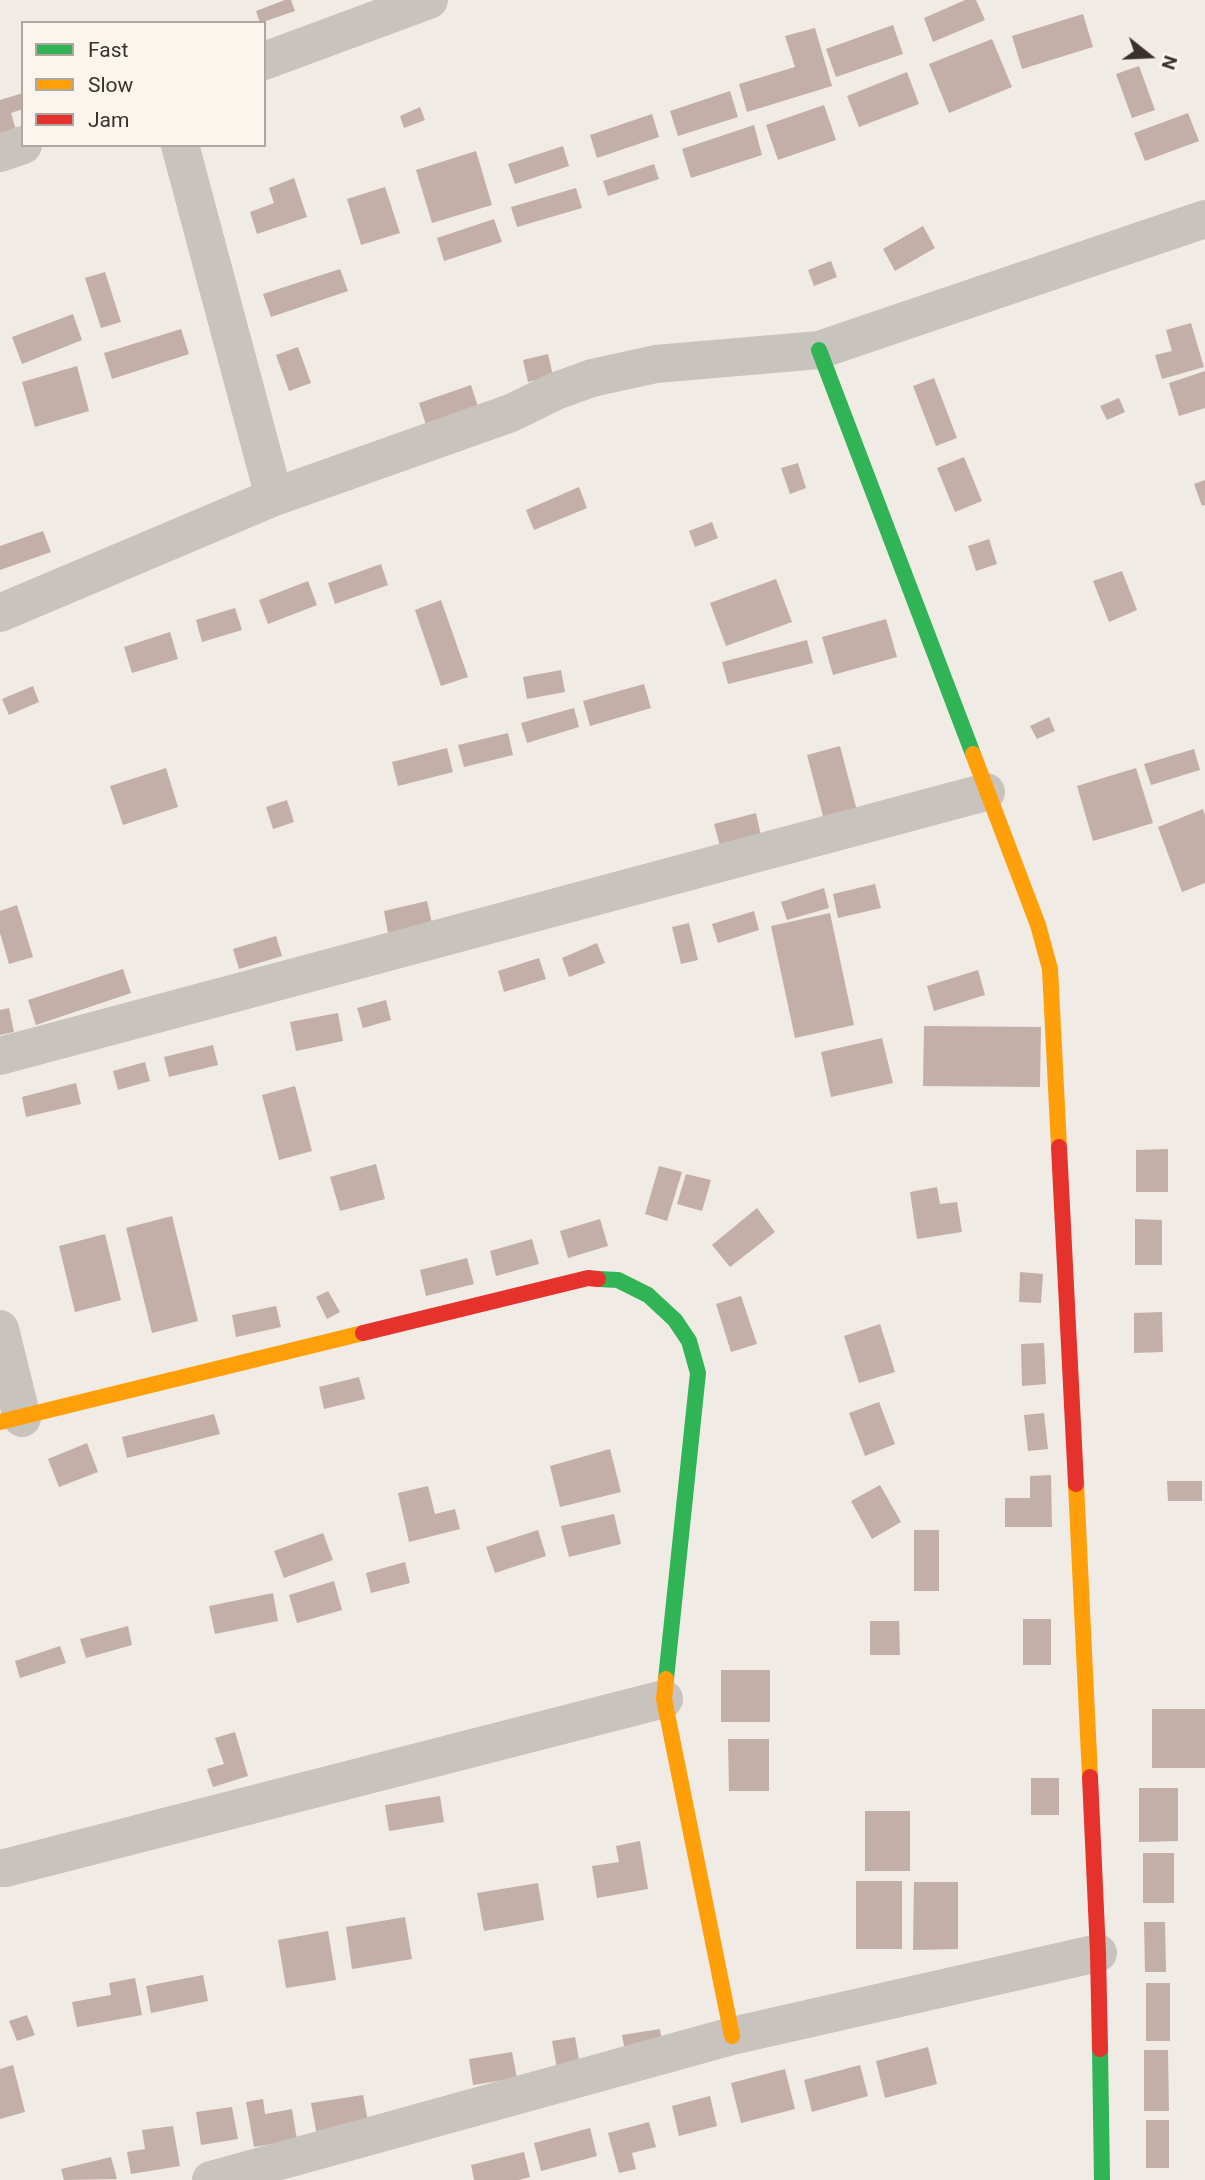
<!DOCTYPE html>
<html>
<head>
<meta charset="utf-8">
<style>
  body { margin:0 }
  #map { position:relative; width:1205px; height:2180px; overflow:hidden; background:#f0ebe5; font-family:Roboto,sans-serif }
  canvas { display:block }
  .legend { position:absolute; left:21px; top:21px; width:245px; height:126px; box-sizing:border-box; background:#fbf5ee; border:2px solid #aea6a0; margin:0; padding:9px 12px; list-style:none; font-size:21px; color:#3b302b }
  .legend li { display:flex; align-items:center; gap:14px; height:35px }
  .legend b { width:35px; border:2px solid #aea6a0 }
  .north { position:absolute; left:1114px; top:21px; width:70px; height:70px; -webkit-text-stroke:5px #fbf5ee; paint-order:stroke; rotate:108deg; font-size:19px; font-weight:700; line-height:28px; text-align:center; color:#3b302b }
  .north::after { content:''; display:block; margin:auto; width:24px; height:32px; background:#3b302b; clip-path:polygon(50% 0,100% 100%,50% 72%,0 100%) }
</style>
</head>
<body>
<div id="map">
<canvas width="1205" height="2180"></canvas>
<ul class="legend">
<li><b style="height:9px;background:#30b455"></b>Fast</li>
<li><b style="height:9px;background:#ff9f0a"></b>Slow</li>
<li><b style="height:9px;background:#e5322d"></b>Jam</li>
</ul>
<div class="north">N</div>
</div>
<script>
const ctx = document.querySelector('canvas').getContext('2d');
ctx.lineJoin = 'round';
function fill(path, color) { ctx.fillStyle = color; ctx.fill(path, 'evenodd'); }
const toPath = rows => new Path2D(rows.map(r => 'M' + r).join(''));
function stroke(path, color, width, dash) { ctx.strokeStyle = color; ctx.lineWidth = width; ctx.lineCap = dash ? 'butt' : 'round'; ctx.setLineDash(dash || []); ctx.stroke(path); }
const building = toPath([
  [285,0,291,0,295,11,260,23,256,11],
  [965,0,976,0,985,20,933,42,924,18],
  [1083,14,1093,47,1022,69,1012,36],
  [893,25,903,54,836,77,826,49],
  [815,28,832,86,747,112,739,84,795,67,785,36],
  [992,39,1012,87,949,113,929,64],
  [1139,66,1155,110,1132,118,1116,74],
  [907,72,919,104,859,127,847,96],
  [730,91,738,117,678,136,670,111],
  [23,93,23,109,11,113,16,130,0,135,0,100],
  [824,105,836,140,778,160,766,125],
  [420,107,425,120,404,128,400,116],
  [1188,113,1199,141,1145,161,1134,133],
  [652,114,659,137,597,158,590,135],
  [754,125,762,155,691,178,682,149],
  [563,146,569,166,515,184,508,164],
  [476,151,492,205,432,223,416,170],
  [654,164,659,179,608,196,603,181],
  [294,178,307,217,257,234,250,212,274,203,269,188],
  [385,187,400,233,361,245,347,199],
  [576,188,582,208,517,227,511,207],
  [494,219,502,242,444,261,437,238],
  [923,226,935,248,895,271,883,249],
  [831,261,837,277,814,286,808,270],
  [340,269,348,291,271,317,263,294],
  [105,272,121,322,101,328,85,278],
  [73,314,82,340,22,364,12,337],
  [1191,323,1204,367,1162,379,1155,355,1172,351,1166,330],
  [181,329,189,354,112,379,104,353],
  [298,347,311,383,289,391,276,355],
  [548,354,553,376,528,382,523,360],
  [77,366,89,411,35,427,22,382],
  [1205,371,1205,408,1179,416,1169,383],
  [934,378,957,438,936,446,913,386],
  [471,385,479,410,427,428,419,403],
  [1119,398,1125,412,1107,420,1100,406],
  [964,457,982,501,955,512,937,468],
  [798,463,806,488,790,494,781,468],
  [1205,480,1205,505,1202,506,1194,484],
  [579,487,587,508,534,530,526,510],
  [712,522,718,538,695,547,689,531],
  [43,531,51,552,0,570,0,546],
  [989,539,997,564,976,571,968,546],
  [381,564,388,585,335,604,328,583],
  [1122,571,1137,610,1109,622,1093,581],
  [776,579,792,622,726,646,710,603],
  [308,581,317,605,268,624,259,600],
  [441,600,468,677,441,686,415,610],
  [235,608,242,630,202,642,196,620],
  [886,619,897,657,833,675,822,637],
  [170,632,178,659,132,673,124,647],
  [807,640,813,663,728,684,722,662],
  [561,670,565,692,527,699,523,677],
  [644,684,651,708,590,726,583,701],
  [33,686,39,702,9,715,2,699],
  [574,708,579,727,527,743,521,723],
  [1049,717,1055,731,1037,739,1030,726],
  [508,733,513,755,464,767,458,745],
  [840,746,857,811,824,820,807,755],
  [447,748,453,772,398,786,392,762],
  [1194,749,1200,770,1151,785,1144,764],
  [166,768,178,807,123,825,110,786],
  [1136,768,1153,823,1093,841,1077,786],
  [287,800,294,822,273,829,266,807],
  [1203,809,1205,815,1205,883,1182,892,1158,827],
  [756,813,761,836,720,846,714,824],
  [875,884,881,908,838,918,833,894],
  [824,888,829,908,787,920,781,902],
  [427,901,432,923,388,933,384,911],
  [17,905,33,957,9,964,0,933,0,911],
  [754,911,759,930,718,943,712,924],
  [830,913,854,1025,795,1038,771,926],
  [689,923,698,960,681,964,672,927],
  [276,936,282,956,239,969,233,949],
  [597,943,605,963,569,977,562,958],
  [539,958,546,979,504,992,498,971],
  [123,969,131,993,36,1025,28,1000],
  [978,970,985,995,934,1011,927,986],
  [386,1000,391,1020,363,1028,357,1008],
  [9,1008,14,1032,0,1035,0,1010],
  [338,1013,343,1041,296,1051,290,1022],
  [924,1026,1041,1027,1040,1087,923,1086],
  [882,1038,893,1083,831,1097,821,1052],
  [213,1045,218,1065,169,1077,164,1057],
  [145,1062,150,1081,118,1090,113,1071],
  [76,1083,81,1104,26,1117,22,1097],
  [295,1086,312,1151,279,1160,262,1095],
  [1168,1149,1168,1192,1136,1192,1136,1150],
  [376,1164,385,1199,340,1211,330,1177],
  [659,1166,682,1172,667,1221,645,1214],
  [686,1174,711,1180,702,1211,677,1204],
  [937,1187,940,1204,957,1202,962,1232,917,1239,910,1192],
  [757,1208,775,1232,730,1267,712,1245],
  [172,1216,198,1321,152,1333,126,1228],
  [600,1219,608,1246,568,1258,560,1231],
  [1135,1219,1162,1220,1162,1265,1135,1265],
  [105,1234,121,1300,75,1312,59,1246],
  [532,1239,539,1264,496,1276,490,1251],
  [467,1258,474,1284,426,1296,420,1270],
  [1020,1272,1043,1274,1041,1303,1019,1302],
  [328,1291,340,1312,327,1319,316,1297],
  [741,1296,757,1344,731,1352,716,1304],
  [276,1306,281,1327,236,1337,232,1315],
  [1162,1312,1163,1352,1134,1353,1134,1313],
  [880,1324,895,1372,859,1383,844,1336],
  [1044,1343,1046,1384,1022,1386,1021,1344],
  [359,1377,365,1399,324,1409,319,1387],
  [879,1402,895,1444,865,1456,849,1413],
  [1044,1413,1048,1449,1028,1451,1024,1415],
  [214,1414,220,1434,127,1458,122,1437],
  [87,1443,98,1472,59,1487,48,1459],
  [610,1449,621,1492,560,1507,550,1466],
  [1051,1475,1052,1527,1005,1527,1005,1498,1030,1498,1030,1476],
  [1167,1481,1202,1481,1202,1501,1168,1501],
  [880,1485,901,1522,872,1539,851,1501],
  [428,1486,435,1514,455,1509,460,1529,409,1542,398,1493],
  [614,1514,621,1544,569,1557,561,1526],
  [538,1530,546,1556,495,1573,486,1547],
  [914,1530,939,1530,939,1591,914,1591],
  [323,1533,333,1560,284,1578,274,1551],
  [405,1562,410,1583,371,1593,366,1573],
  [334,1581,342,1610,297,1623,289,1595],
  [273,1593,278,1621,215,1634,209,1606],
  [1023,1619,1051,1619,1051,1665,1023,1665],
  [870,1621,899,1621,900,1655,870,1655],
  [128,1626,132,1645,86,1658,80,1639],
  [60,1646,66,1663,20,1678,15,1661],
  [721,1670,770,1670,770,1722,721,1722],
  [1152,1709,1205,1709,1205,1768,1152,1768],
  [235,1732,248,1776,213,1787,207,1769,224,1764,215,1738],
  [728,1739,769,1739,769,1791,729,1791],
  [1031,1778,1059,1778,1059,1815,1031,1815],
  [1139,1788,1178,1788,1178,1841,1139,1842],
  [440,1796,444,1822,389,1831,385,1805],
  [865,1811,910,1811,910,1871,865,1871],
  [640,1841,648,1889,597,1898,592,1866,619,1862,616,1846],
  [1143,1853,1174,1853,1174,1903,1143,1903],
  [856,1881,902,1881,902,1949,856,1949],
  [914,1882,958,1882,958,1949,913,1950],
  [538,1883,544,1920,484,1931,477,1893],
  [405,1917,412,1959,352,1969,346,1927],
  [1144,1922,1165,1922,1166,1972,1145,1972],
  [328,1931,336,1980,286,1988,278,1940],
  [203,1975,208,2001,151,2013,146,1986],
  [135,1978,142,2015,77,2027,72,2002,111,1995,109,1983],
  [1146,1983,1170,1983,1170,2041,1146,2041],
  [27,2015,35,2035,17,2041,9,2021],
  [660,2029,664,2055,627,2062,622,2035],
  [575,2037,581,2071,558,2074,552,2041],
  [928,2047,937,2084,885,2098,876,2061],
  [1144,2050,1168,2050,1169,2111,1144,2111],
  [512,2052,517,2078,473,2085,469,2059],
  [13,2065,25,2112,0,2119,0,2069],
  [860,2065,868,2096,812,2112,804,2080],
  [785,2069,795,2109,741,2123,731,2083],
  [363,2095,369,2127,317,2136,311,2103],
  [710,2096,717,2126,679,2136,672,2106],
  [263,2099,265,2114,292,2109,297,2140,254,2147,246,2102],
  [232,2107,238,2139,201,2145,196,2112],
  [1146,2120,1169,2120,1169,2168,1146,2168],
  [649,2122,656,2147,632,2153,636,2169,619,2173,608,2133],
  [173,2126,180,2166,131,2174,127,2152,145,2149,142,2130],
  [590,2128,597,2156,541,2171,534,2143],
  [524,2152,530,2177,519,2180,474,2180,471,2165],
  [111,2157,117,2179,64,2180,61,2169]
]);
const street = toPath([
  [264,61,429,0],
  [180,145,274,497],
  [0,153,23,145],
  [0,613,274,497,511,413,556,391,592,378,656,364,819,350,1205,219],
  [0,1056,986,792],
  [0,1329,22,1418],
  [0,1868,5,1868,664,1699],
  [211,2180,732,2036,1098,1953]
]);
const fast = toPath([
  [819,350,973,754],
  [598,1279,618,1280,648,1295,675,1320,689,1341,698,1373,666,1679],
  [1100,2049,1102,2180]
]);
const slow = toPath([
  [973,754,1038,925,1050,969,1059,1147],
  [0,1422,363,1333],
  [1076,1484,1090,1777],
  [666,1679,664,1699,732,2036]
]);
const jam = toPath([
  [1059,1147,1076,1484],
  [363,1333,588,1278,598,1279],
  [1090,1777,1098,1953,1100,2049]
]);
fill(building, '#c3afa7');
stroke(street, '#c9c3be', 38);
stroke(fast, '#30b455', 16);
stroke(slow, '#ff9f0a', 16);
stroke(jam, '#e5322d', 16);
</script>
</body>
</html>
